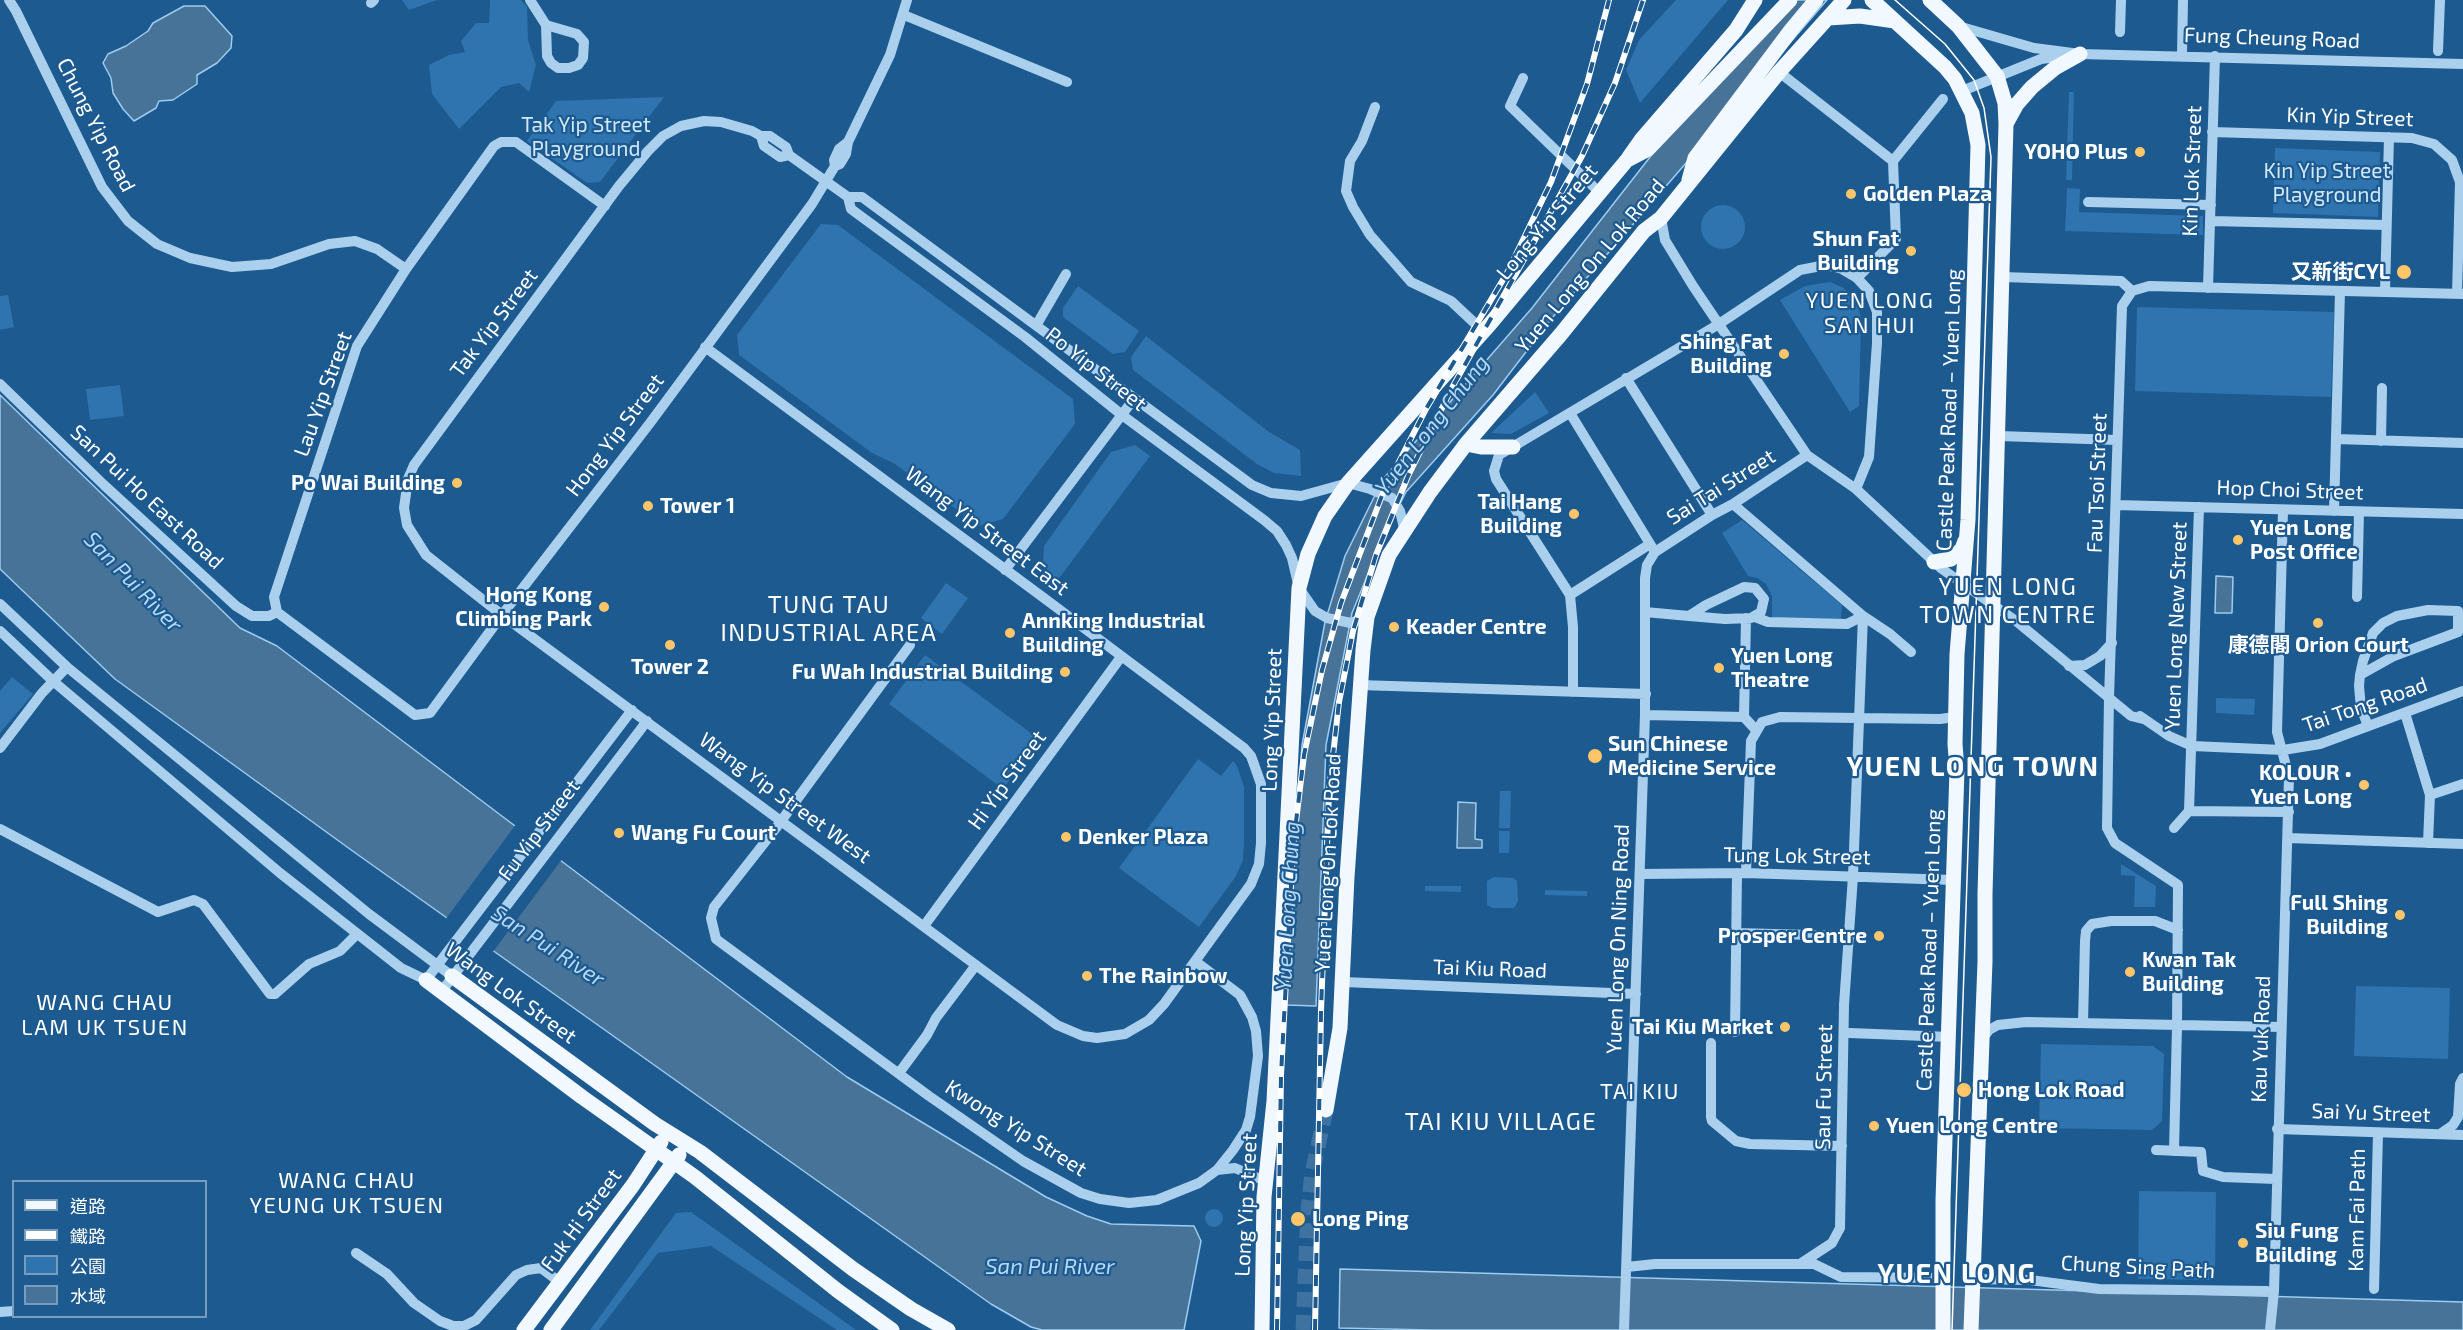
<!DOCTYPE html>
<html>
<head>
<meta charset="utf-8">
<style>
  body { margin:0 }
  #map { position:relative; width:2463px; height:1330px; overflow:hidden; background:#1c5a90; font-family:"Exo 2","Noto Sans TC",sans-serif }
  canvas { display:block }
  .legend { position:absolute; left:12px; top:1180px; width:195px; height:138px; box-sizing:border-box; background:#1c5a90; border:2px solid #779cbc; margin:0; padding:8px 10px; list-style:none; font-size:18px; color:#fff }
  .legend li { display:flex; align-items:center; gap:12px; height:30px }
  .legend b { width:30px; border:2px solid #779cbc }
</style>
</head>
<body>
<div id="map">
<canvas width="2463" height="1330"></canvas>
<ul class="legend">
<li><b style="height:8px;background:#f2f8ff"></b>道路</li>
<li><b style="height:8px;background:#fff"></b>鐵路</li>
<li><b style="height:16px;background:#2f74ae"></b>公園</li>
<li><b style="height:16px;background:#477399"></b>水域</li>
</ul>
</div>
<script>
const ctx = document.querySelector('canvas').getContext('2d');
ctx.lineJoin = 'round';
function fill(path, color) { ctx.fillStyle = color; ctx.fill(path, 'evenodd'); }
const toPath = rows => new Path2D(rows.map(r => 'M' + r).join(''));
function stroke(path, color, width, dash) { ctx.strokeStyle = color; ctx.lineWidth = width; ctx.lineCap = dash ? 'butt' : 'round'; ctx.setLineDash(dash || []); ctx.stroke(path); }
function drawText(font, color, halo, rows, align = 'center') {
  ctx.font = font + ' "Exo 2","Noto Sans TC",sans-serif'; ctx.lineWidth = 4.5; ctx.setLineDash([]); ctx.textBaseline = 'middle'; ctx.strokeStyle = halo; ctx.fillStyle = color; for (const [text, x, y, turn = 0] of rows) {
    ctx.save(); ctx.translate(x, y); ctx.rotate((+turn || 0) * Math.PI / 180); ctx.textAlign = isNaN(turn) ? turn : align; if (halo) ctx.strokeText(text, 0, 0); ctx.fillText(text, 0, 0); ctx.restore();
  }
}
const green = toPath([
  [402,0,437,0,409,10],
  [490,0,521,0,527,7,528,40,536,65,529,92,519,83,501,87,459,129,432,94,429,65,449,55,465,52,461,41,476,23,489,23],
  [1676,0,1728,0,1640,103,1626,70,1639,40],
  [2069,92,2074,92,2072,180,2066,180],
  [664,97,600,182,587,183,527,141,556,101],
  [2275,148,2380,152,2378,217,2273,213],
  [2067,188,2080,189,2079,212,2203,216,2203,235,2065,231],
  '1701 227a22 22 0 1 1 44 0a22 22 0 1 1-44 0Z',
  [821,224,838,225,1073,399,1075,424,1003,519,979,526,895,464,872,453,739,355,737,335],
  [1830,282,1842,287,1852,295,1858,305,1861,318,1859,406,1850,412,1780,300,1805,286],
  [1078,286,1139,331,1125,352,1113,354,1063,317,1063,308],
  [8,295,14,327,0,330,0,296],
  [2137,307,2334,312,2331,397,2135,391],
  [1146,336,1269,432,1300,450,1301,476,1274,473,1257,464,1133,370,1131,357],
  [120,385,124,416,90,420,86,389],
  [1535,392,1549,413,1511,434,1491,433],
  [1135,445,1150,456,1052,588,1042,581,1044,546,1111,452],
  [1742,520,1842,605,1841,619,1772,618,1772,596,1766,584,1757,578,1748,576,1722,533],
  [946,583,968,598,942,634,921,618],
  [925,655,1039,739,1003,789,889,704],
  [12,677,33,694,0,733,0,691],
  [2216,698,2255,699,2254,715,2216,713],
  [1198,759,1221,776,1233,761,1237,766,1244,787,1244,843,1243,860,1236,876,1199,927,1119,868],
  [1500,791,1511,791,1510,828,1499,828],
  [1499,831,1510,831,1509,853,1499,853],
  [2121,864,2156,886,2155,907,2134,907,2135,876,2121,875],
  [1494,877,1513,878,1517,881,1518,901,1514,908,1493,908,1487,905,1487,881],
  [1425,886,1461,886,1461,892,1425,891],
  [1545,890,1587,891,1587,896,1545,895],
  [2356,986,2450,988,2448,1059,2354,1056],
  [2041,1044,2153,1046,2164,1054,2162,1121,2152,1130,2039,1128],
  [2139,1191,2216,1192,2215,1280,2138,1279],
  '1205 1218a9 9 0 1 1 18 0a9 9 0 1 1-18 0Z',
  [691,1212,856,1330,837,1330,711,1246,658,1253,599,1330,590,1330,676,1213]
]);
const water = toPath([
  [1788,0,1827,0,1552,318,1493,395,1406,492,1384,535,1352,613,1326,745,1316,1006,1285,1005,1287,944,1302,745,1325,622,1345,556,1383,479,1532,308,1668,134,1788,0],
  [184,6,205,6,232,36,231,48,217,63,197,75,197,84,173,100,159,101,156,108,134,121,123,109,113,93,111,78,103,63,108,54,126,46,148,31,153,23,184,6],
  [0,395,240,628,277,646,847,1077,1046,1197,1087,1216,1111,1224,1194,1226,1201,1241,1184,1330,1042,1330,1031,1327,991,1304,354,852,115,679,0,569,0,395],
  [2216,576,2233,577,2232,613,2215,613,2216,576],
  [1458,802,1476,803,1475,839,1482,840,1482,848,1457,848,1458,802],
  [1340,1269,2463,1302,2463,1330,1432,1330,1339,1328,1340,1269]
]);
const pier = toPath([
  [517,823,563,858,492,953,445,920]
]);
const majorTunnel = toPath([
  [1303,1330,1308,1210,1312,1173,1326,1110]
]);
const minor = toPath([
  [9,0,16,11,102,187,128,221,157,244,190,258,232,267,271,264,329,244,355,241,377,249,406,269],
  [530,0,546,25,547,56,551,63,558,68,569,68,578,65,583,58,584,42,577,34,546,25],
  [371,3,374,0],
  [904,15,1067,82],
  [1958,26,2034,48,2080,54,2463,64],
  [2120,32,2121,0],
  [2438,51,2440,0],
  [2182,55,2183,0],
  [1779,72,1893,161],
  [1523,78,1510,106,1599,192],
  [1962,91,2041,59,2065,56],
  [1375,107,1362,141,1350,161,1346,191,1353,207,1370,235,1411,282,1451,301,1483,331],
  [2212,132,2412,138,2434,144,2452,160,2460,182,2457,294],
  [761,136,764,146,780,157,789,155],
  [835,166,834,160,839,149,848,142],
  [848,197,851,209,1025,337,1122,415,1264,520,1277,531,1286,545,1292,558,1299,588,1315,611,1327,618,1351,623,1367,617],
  [2088,202,2211,205],
  [605,206,516,142,501,142,494,146,406,269,357,346,274,597,277,612,415,715,430,713,502,615,650,423,812,204,835,166,840,164,846,154,848,142,890,55,907,0],
  [1661,218,1665,240,1693,286,1807,455,1856,489,1942,569,2016,621,2131,716,2143,719],
  [2210,221,2386,225],
  [2003,277,2121,281,2132,291],
  [1857,278,1896,239,1893,161,1943,99],
  [2208,288,2215,56],
  [2385,292,2389,137],
  [1037,324,1066,274],
  [705,347,1048,601,1244,748,1251,756,1261,784,1261,843,1259,864,1251,884,1164,1004,1149,1020,1125,1034,1097,1038,1083,1036,1057,1025,502,615,426,555,407,525,404,508,408,479,414,465,619,186,648,151,663,136,681,126,704,121,721,122,752,131,761,136,770,136,786,147,789,155,848,197,862,197,1252,485,1271,493,1301,496,1348,483,1370,489,1392,498,1400,511,1404,528],
  [1626,378,1712,515],
  [0,384,104,485,236,606,252,616,269,616,277,612],
  [1570,413,1655,552],
  [1999,436,2117,440],
  [2336,439,2463,443],
  [2381,441,2382,388],
  [1733,504,1863,616,1890,634,1911,652],
  [2116,505,2463,514],
  [2334,511,2340,291],
  [1005,570,1133,400],
  [1570,595,1650,544],
  [2357,597,2359,512],
  [0,604,67,667,369,914,452,976],
  [1645,612,1689,616,1725,619,1751,618,1761,612,1764,599,1755,588,1744,587,1706,605,1689,616],
  [1746,618,1744,717,1756,730],
  [0,631,53,681,280,873,401,968,426,980,632,710],
  [910,645,776,828,714,907,711,918,716,939,929,1096,1023,1161,1081,1193,1100,1199,1129,1203,1157,1200,1199,1183,1217,1170,1233,1150,1246,1130,1250,1117,1258,1056,1256,1031,1252,1017,1240,995,1195,961],
  [2069,666,2085,665,2100,656,2112,643],
  [2360,675,2394,656,2458,632,2458,611,2428,610,2397,616,2383,623,2373,633,2363,661,2360,675,2359,686,2361,708,2368,726],
  [1359,685,1646,694],
  [1573,692,1573,627,1570,595,1496,479,1494,471,1499,455,1719,324,1800,270,1826,265,1840,268,1857,278,1869,291,1877,312,1877,343,1869,457,1856,489],
  [2405,713,2430,795,2428,843],
  [1645,715,1744,717],
  [2140,716,2169,736,2192,746,2283,750,2320,744,2463,691],
  [0,748,42,693,67,667],
  [2430,795,2463,784],
  [2189,811,2289,812],
  [2174,828,2189,811,2199,507],
  [0,829,158,912,194,900,203,904,270,994,275,994,309,964,340,951,357,934],
  [2288,838,2463,844],
  [1746,873,1751,741,1762,722,1780,717,1940,719,1955,717],
  [1640,874,1746,873,1953,880],
  [924,926,1121,657],
  [1736,933,1850,936],
  [1343,982,1636,994],
  [441,992,647,721],
  [2083,1023,2085,941,2086,931,2092,924,2111,921,2155,921,2178,930],
  [1735,1032,1737,873],
  [1850,1033,1950,1037],
  [1983,1038,1989,1030,1998,1025,2026,1022,2281,1027],
  [1711,1043,1711,1117,1712,1121,1736,1141,1750,1144,1842,1146],
  [899,1073,927,1035,936,1018,976,965],
  [2277,1129,2463,1135],
  [2440,1134,2453,1125,2458,1117,2460,1084,2463,1078],
  [2156,1150,2201,1152,2203,1171,2223,1177,2276,1179],
  [2174,1151,2177,1026,2178,885,2115,843,2107,828,2109,698,2122,306,2132,291,2149,286,2463,294],
  [1217,1170,1235,1168,1265,1181],
  [356,1253,387,1274,414,1303,440,1321,453,1326,464,1326,476,1320,516,1275,527,1270,541,1268,561,1283],
  [1800,1264,1814,1264,1841,1277,1945,1278],
  [1627,1267,1655,1264,1800,1264,1832,1243,1840,1228,1844,1005,1853,876,1863,616,1847,624,1768,622,1755,617],
  [1972,1279,2030,1280,2099,1289,2267,1291],
  [2374,1289,2378,1133],
  [0,1312,14,1311],
  [1624,1330,1645,715,1645,578,1647,565,1655,552,1712,515,1733,504,1807,455],
  [2270,1330,2274,1291,2289,777,2277,732,2283,510]
]);
const major = toPath([
  [1872,0,1945,67,1955,79,1972,113,1978,145,1968,520,1957,654,1955,744,1957,770,1943,1200,1943,1330],
  [1930,0,1958,26,1997,76,2005,103,2006,124,1985,894,1985,962,1971,1330],
  [1828,18,1860,16,1895,21],
  [2006,124,2017,104,2032,87,2055,68,2080,54],
  [1629,157,1641,140,1736,30,1755,0],
  [1689,180,1695,158,1791,30,1816,0],
  [1466,444,1481,447,1513,447],
  [1934,562,1951,559,1962,549,1965,541],
  [452,976,655,1124,700,1152,853,1269,911,1309,948,1330],
  [426,980,582,1097,695,1177,838,1291,892,1330],
  [1326,1110,1340,1028,1347,877,1363,650,1367,617,1389,555,1430,492,1466,444,1561,334,1644,231,1661,218,1779,72,1844,0],
  [524,1330,633,1185,661,1142],
  [551,1330,679,1155],
  [1262,1330,1264,1197,1274,1101,1299,588,1308,554,1325,516,1348,483,1490,324,1627,160,1648,149,1790,0]
]);
const tram = toPath([
  [1895,0,1945,44,1974,80,1984,108,1991,157,1952,1330]
]);
const rail = toPath([
  [1277,1330,1281,1075,1293,847,1304,755,1322,670,1341,603,1383,493,1426,409,1507,273,1551,182,1587,84,1609,0],
  [1315,1330,1321,1011,1329,791,1339,702,1353,631,1376,555,1408,476,1453,386,1582,156,1615,83,1643,0]
]);
const markers = [
  [2140,152,6,"#fec569"],
  [1851,194,6,"#fec569"],
  [1911,251,6,"#fec569"],
  [2404,272,8,"#fec569"],
  [1784,354,6,"#fec569"],
  [457,483,6,"#fec569"],
  [648,506,6,"#fec569"],
  [1574,514,6,"#fec569"],
  [2238,540,6,"#fec569"],
  [604,607,6,"#fec569"],
  [2318,623,6,"#fec569"],
  [1394,627,6,"#fec569"],
  [1010,633,6,"#fec569"],
  [670,645,6,"#fec569"],
  [1719,668,6,"#fec569"],
  [1065,672,6,"#fec569"],
  [1595,756,8,"#fec569"],
  [2364,785,6,"#fec569"],
  [619,833,6,"#fec569"],
  [1066,837,6,"#fec569"],
  [2400,915,6,"#fec569"],
  [1879,936,6,"#fec569"],
  [2130,972,6,"#fec569"],
  [1087,976,6,"#fec569"],
  [1785,1027,6,"#fec569"],
  [1964,1090,8,"#fec569"],
  [1874,1126,6,"#fec569"],
  [1298,1219,8,"#fec569"],
  [2243,1243,6,"#fec569"]
];
const streetNames = [
  ["Fung Cheung Road",2272,38,2],
  ["Kin Yip Street",2350,117,2],
  ["Chung Yip Road",96,125,63],
  ["Kin Lok Street",2192,171,-88],
  ["Long Yip Street",1547,222,-50],
  ["Yuen Long On Lok Road",1590,266,-50],
  ["Tak Yip Street",494,323,-53],
  ["Po Yip Street",1096,369,38],
  ["Lau Yip Street",323,394,-70],
  ["Castle Peak Road – Yuen Long",1949,410,-88],
  ["Hong Yip Street",615,435,-53],
  ["Fau Tsoi Street",2097,483,-88],
  ["Sai Tai Street",1721,487,-32],
  ["Hop Choi Street",2290,490,2],
  ["San Pui Ho East Road",147,497,43],
  ["Wang Yip Street East",987,531,37],
  ["Yuen Long New Street",2176,626,-88],
  ["Tai Tong Road",2365,705,-19],
  ["Long Yip Street",1272,720,-88],
  ["Hi Yip Street",1007,780,-54],
  ["Wang Yip Street West",785,798,36],
  ["Fu Yip Street",539,830,-53],
  ["Tung Lok Street",1797,856,1],
  ["Yuen Long On Lok Road",1328,863,-87],
  ["Yuen Long On Ning Road",1618,939,-88],
  ["Castle Peak Road – Yuen Long",1929,950,-88],
  ["Tai Kiu Road",1490,969,2],
  ["Wang Lok Street",511,993,36],
  ["Kau Yuk Road",2261,1039,-88],
  ["Sau Fu Street",1824,1087,-89],
  ["Sai Yu Street",2371,1113,2],
  ["Kwong Yip Street",1016,1128,32],
  ["Long Yip Street",1246,1205,-87],
  ["Kam Fai Path",2357,1210,-89],
  ["Fuk Hi Street",581,1220,-54],
  ["Chung Sing Path",2138,1267,3]
];
const parkNames = [
  ["Tak Yip Street",586,125],
  ["Playground",586,149],
  ["Kin Yip Street",2327,171],
  ["Playground",2327,195]
];
const poiNames = [
  ["YOHO Plus",2128,152,"right"],
  ["Golden Plaza",1863,194],
  ["Shun Fat",1899,239,"right"],
  ["Building",1899,263,"right"],
  ["又新街CYL",2390,272,"right"],
  ["Shing Fat",1772,342,"right"],
  ["Building",1772,366,"right"],
  ["Po Wai Building",445,483,"right"],
  ["Tai Hang",1562,502,"right"],
  ["Building",1562,526,"right"],
  ["Tower 1",660,506],
  ["Yuen Long",2250,528],
  ["Post Office",2250,552],
  ["Hong Kong",592,595,"right"],
  ["Climbing Park",592,619,"right"],
  ["Annking Industrial",1022,621],
  ["Building",1022,645],
  ["Keader Centre",1406,627],
  ["康德閣 Orion Court",2318,645,"center"],
  ["Yuen Long",1731,656],
  ["Theatre",1731,680],
  ["Tower 2",670,667,"center"],
  ["Fu Wah Industrial Building",1053,672,"right"],
  ["Sun Chinese",1608,744],
  ["Medicine Service",1608,768],
  ["KOLOUR •",2352,773,"right"],
  ["Yuen Long",2352,797,"right"],
  ["Wang Fu Court",631,833],
  ["Denker Plaza",1078,837],
  ["Full Shing",2388,903,"right"],
  ["Building",2388,927,"right"],
  ["Prosper Centre",1867,936,"right"],
  ["Kwan Tak",2142,960],
  ["Building",2142,984],
  ["The Rainbow",1099,976],
  ["Tai Kiu Market",1773,1027,"right"],
  ["Hong Lok Road",1978,1090],
  ["Yuen Long Centre",1886,1126],
  ["Long Ping",1312,1219],
  ["Siu Fung",2255,1231],
  ["Building",2255,1255]
];
const neighbourhoodNames = [
  ["YUEN LONG",1870,301],
  ["SAN HUI",1870,326],
  ["WANG CHAU",105,1003],
  ["LAM UK TSUEN",105,1028],
  ["TAI KIU",1640,1092],
  ["WANG CHAU",347,1181],
  ["YEUNG UK TSUEN",347,1206]
];
const waterNames = [
  ["Yuen Long Chung",1432,425,-52],
  ["San Pui River",133,582,46],
  ["Yuen Long Chung",1288,906,-87],
  ["San Pui River",548,946,33],
  ["San Pui River",1050,1267]
];
const quarterNames = [
  ["YUEN LONG",2008,587],
  ["TOWN CENTRE",2008,615],
  ["TUNG TAU",829,605],
  ["INDUSTRIAL AREA",829,633],
  ["TAI KIU VILLAGE",1501,1122]
];
const districtNames = [
  ["YUEN LONG TOWN",1973,767],
  ["YUEN LONG",1957,1274]
];
fill(green, '#2f74ae');
fill(water, '#477399');
stroke(water, '#9eccf0', 1.5);
fill(pier, '#1c5a90');
stroke(majorTunnel, '#3e73a1', 15, [15, 8]);
stroke(minor, '#abd0ee', 10);
stroke(major, '#f2f8ff', 15);
stroke(tram, '#fff', 1.5);
stroke(rail, '#fff', 6);
stroke(rail, '#1c5a90', 4, [11]);
for (const [x, y, r, color] of markers) { const dot = new Path2D(); dot.arc(x, y, r, 0, 2 * Math.PI); ctx.fillStyle = color; ctx.fill(dot); stroke(dot, '#1c5a90', 2); }
drawText('21px', '#fff', '#1c5a90', streetNames);
drawText('21px', '#d1e7fa', '#1c5a90', parkNames);
drawText('bold 21px', '#fff', '#1c5a90', poiNames, 'left');
ctx.letterSpacing = '1.5px';
drawText('22px', '#fff', '#1c5a90', neighbourhoodNames);
ctx.letterSpacing = '0px';
drawText('italic 22px', '#b7d9f5', '#1c5a90', waterNames);
ctx.letterSpacing = '1.5px';
drawText('24px', '#fff', '#1c5a90', quarterNames);
ctx.letterSpacing = '0px';
ctx.letterSpacing = '1.5px';
drawText('bold 27px', '#fff', '#1c5a90', districtNames);
ctx.letterSpacing = '0px';
</script>
</body>
</html>
